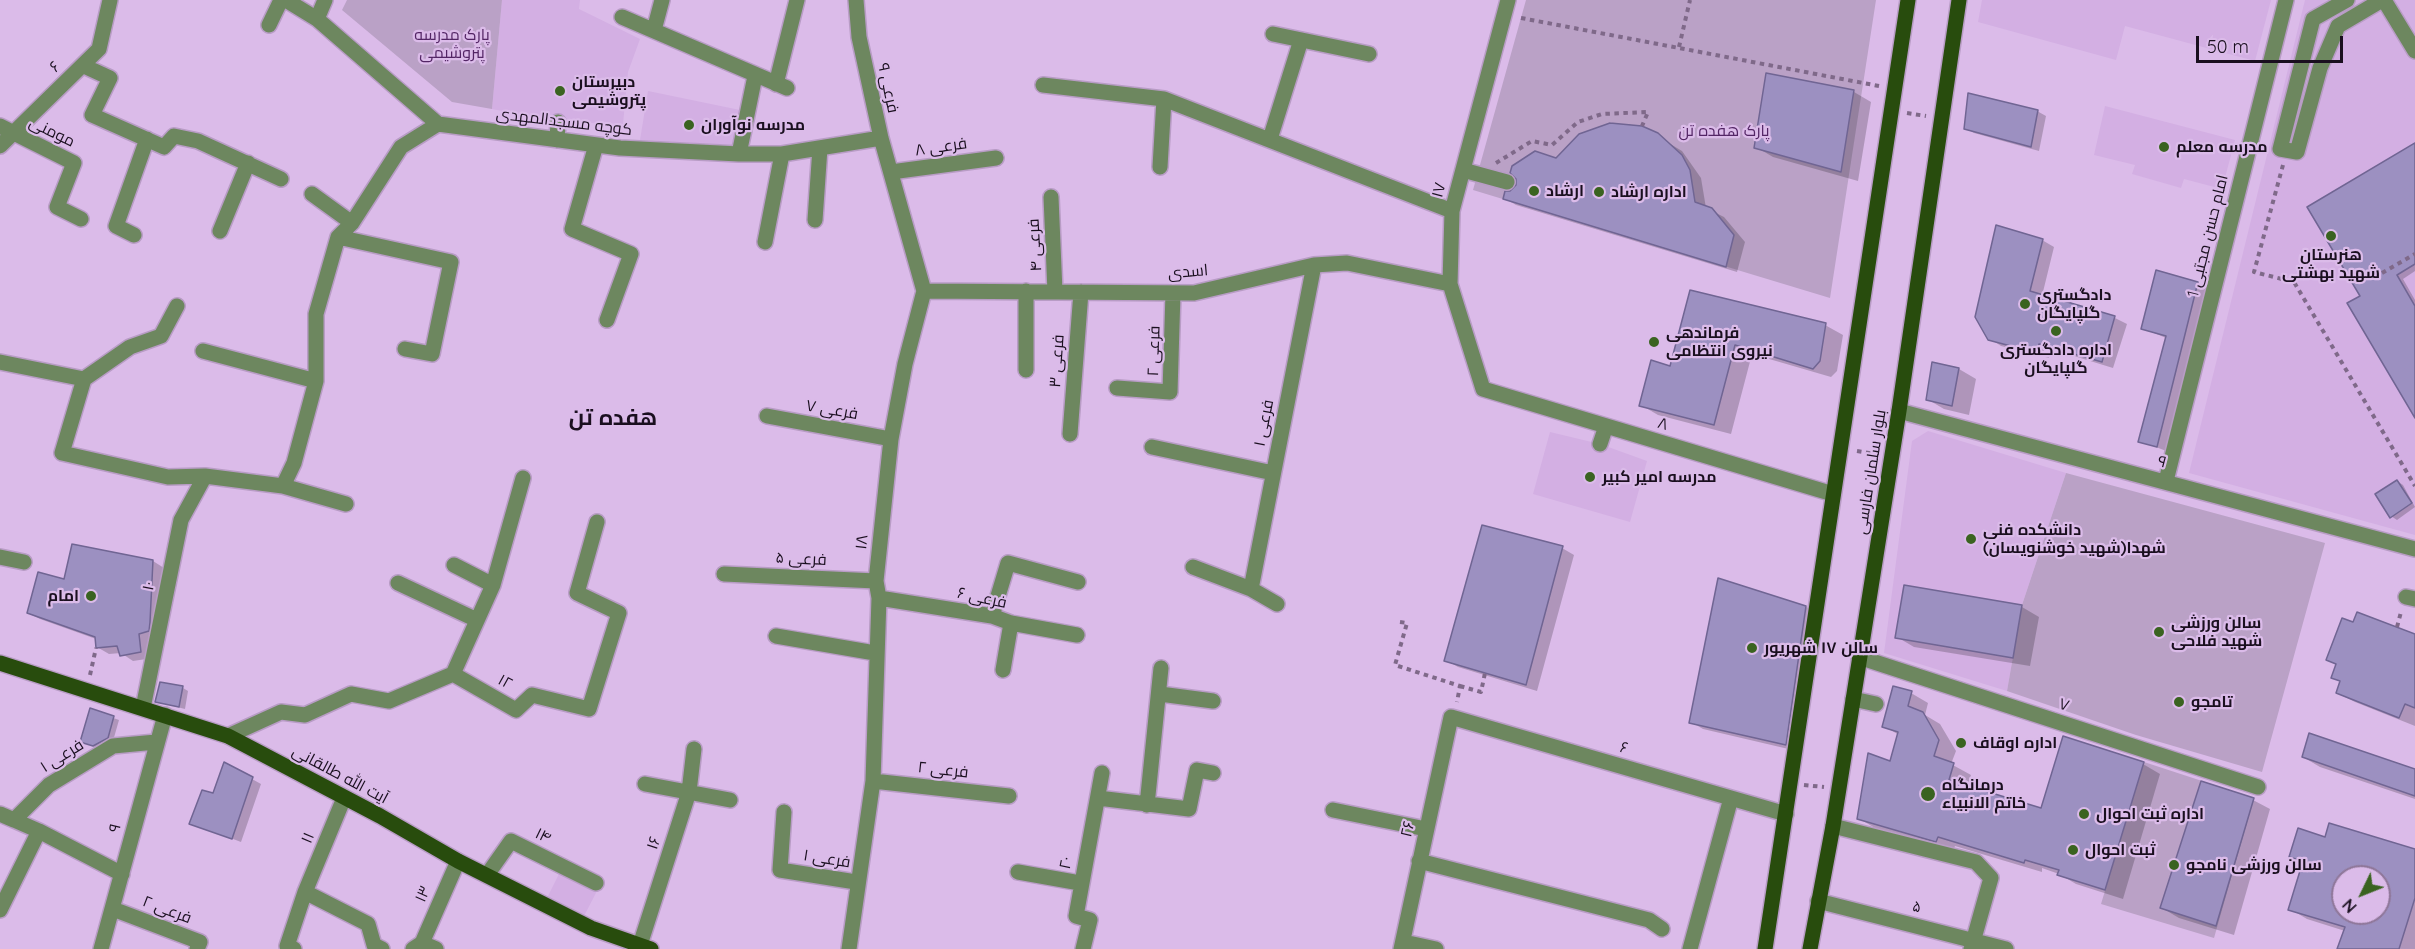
<!DOCTYPE html>
<html>
<head>
<meta charset="utf-8">
<style>
  body { margin:0 }
  #map { position:relative; width:2415px; height:949px; overflow:hidden; background:#dbbbe9; font-family:Quicksand,sans-serif }
  canvas { display:block }
  .north { position:absolute; left:2331px; top:865px; width:60px; height:60px; box-sizing:border-box; background:#dbbbe9; border:2px solid #8e7698; border-radius:50%; rotate:227deg; font-size:16px; font-weight:700; line-height:24px; text-align:center; color:#1a0f1f }
  .north::after { content:''; display:block; margin:auto; width:21px; height:27px; background:#3a6320; clip-path:polygon(50% 0,100% 100%,50% 72%,0 100%) }
  .scale { position:absolute; left:2196px; top:36px; width:147px; height:27px; box-sizing:border-box; border:3px solid #1a0f1f; border-top:0; padding-left:8px; font-size:18px; line-height:21px; white-space:nowrap; color:#1a0f1f; -webkit-text-stroke:4px #dbbbe9; paint-order:stroke }
</style>
</head>
<body>
<div id="map">
<canvas width="2415" height="949"></canvas>
<div class="north">N</div>
<div class="scale">50 m</div>
</div>
<script>
const ctx = document.querySelector('canvas').getContext('2d');
ctx.lineJoin = 'round';
function fill(path, color) { ctx.fillStyle = color; ctx.fill(path, 'evenodd'); }
const toPath = rows => new Path2D(rows.map(r => 'M' + r).join(''));
function stroke(path, color, width, dash) { ctx.strokeStyle = color; ctx.lineWidth = width; ctx.lineCap = dash ? 'butt' : 'round'; ctx.setLineDash(dash || []); ctx.stroke(path); }
function drawText(font, color, halo, rows, align = 'center') {
  ctx.font = font + ' Quicksand,Cairo,sans-serif'; ctx.lineWidth = 4.5; ctx.setLineDash([]); ctx.textBaseline = 'middle'; ctx.strokeStyle = halo; ctx.fillStyle = color; for (const [text, x, y, turn = 0] of rows) {
    ctx.save(); ctx.translate(x, y); ctx.rotate((+turn || 0) * Math.PI / 180); ctx.textAlign = isNaN(turn) ? turn : align; if (halo) ctx.strokeText(text, 0, 0); ctx.fillText(text, 0, 0); ctx.restore();
  }
}
const built = toPath([
  [502,0,580,0,579,9,640,39,628,72,623,124,558,122,492,109],
  [1982,0,2271,0,2255,61,2125,26,2116,60,1978,22],
  [2305,0,2415,0,2415,535,2189,473],
  [648,91,740,110,732,145,640,140],
  [2105,106,2235,140,2222,189,2184,179,2181,188,2132,174,2135,165,2094,155],
  [1928,431,2066,473,2022,605,2007,691,1884,653,1912,441],
  [1550,432,1600,444,1647,461,1630,522,1533,494],
  [559,874,597,891,584,916,547,898]
]);
const green = toPath([
  [347,0,502,0,492,109,452,102,342,10],
  [1526,0,1876,0,1830,298,1473,190],
  [2066,473,2325,543,2262,772,2136,735,2007,691,2022,605],
  [2144,762,2254,798,2214,938,2101,904]
]);
const shadow = toPath([
  [1767,75,1854,92,1871,102,1858,181,1773,157,1756,147],
  [2037,111,2046,116,2039,151,1974,133,1965,128],
  [1626,124,1642,127,1682,151,1701,178,1706,208,1724,217,1745,242,1737,272,1516,205,1504,198,1556,160,1580,136,1594,129],
  [2415,145,2415,271,2403,279,2415,300,2415,415,2362,297],
  [2042,240,2054,247,2042,296,2115,318,2127,324,2113,368,2051,349,2049,358,2001,346,1989,338],
  [2197,284,2209,291,2169,452,2140,441,2166,338,2142,328],
  [1691,292,1825,325,1843,335,1837,371,1831,377,1752,354,1731,434,1658,415,1641,405,1671,368],
  [1933,364,1959,369,1976,379,1969,415,1944,409,1927,399],
  [2397,481,2403,485,2415,507,2397,520,2391,516],
  [1562,548,1574,555,1537,691,1458,667,1446,660],
  [153,561,164,568,153,658,133,661,121,653,109,654,97,647,96,639,40,619,28,613,65,580],
  [1905,587,2022,607,2039,617,2030,666,1914,647,1897,637],
  [1806,607,1818,614,1797,751,1703,729,1691,722],
  [2415,635,2415,726,2355,702,2337,693,2341,682,2333,677],
  [183,688,188,691,185,709,157,702],
  [1911,693,1928,703,1925,715,1940,724,1956,751,1951,764,1971,775,1967,787,2042,810,2143,764,2160,774,2123,899,2076,884,2059,874,2042,868,2042,872,1955,846,1953,851,1925,844,1875,828,1858,818,1892,763,1899,735,1884,726],
  [91,710,119,720,113,741,100,749,82,742],
  [2303,757,2415,770,2415,799,2320,767],
  [225,764,261,784,241,842,191,823,214,795],
  [2253,800,2270,809,2234,935,2179,918,2162,908],
  [2326,839,2415,851,2415,949,2339,949,2345,931,2307,919,2290,909,2304,864,2291,856],
  [2343,877,2379,877,2379,913,2343,913]
]);
const building = toPath([
  [1766,73,1854,90,1841,172,1754,148,1766,73],
  [1968,93,2038,110,2031,147,1964,129,1968,93],
  [1610,123,1642,126,1658,133,1682,155,1690,170,1695,202,1712,208,1734,235,1726,267,1503,199,1505,191,1510,191,1516,185,1516,179,1510,173,1512,166,1535,151,1556,158,1579,134,1610,123],
  [2415,143,2415,264,2397,275,2415,306,2415,418,2347,303,2360,296,2307,207,2415,143],
  [1996,225,2043,239,2030,291,2115,316,2102,362,2039,344,2037,353,1988,340,1975,317,1996,225],
  [2156,270,2198,282,2157,447,2138,442,2166,336,2141,329,2156,270],
  [1690,290,1826,323,1820,361,1813,369,1735,345,1714,425,1639,406,1651,360,1670,366,1690,290],
  [1932,362,1959,368,1952,406,1926,400,1932,362],
  [2397,480,2412,503,2390,518,2375,494,2397,480],
  [1482,525,1563,546,1526,685,1444,661,1482,525],
  [72,544,153,560,150,622,149,631,139,634,141,652,120,656,117,646,96,648,95,637,27,613,38,572,64,579,72,544],
  [1718,578,1806,606,1786,745,1689,723,1718,578],
  [1904,585,2022,605,2013,658,1895,638,1904,585],
  [2357,612,2415,634,2415,708,2405,704,2399,718,2336,693,2340,681,2331,678,2336,664,2326,660,2342,618,2353,622,2357,612],
  [160,682,183,686,179,707,155,702,160,682],
  [1893,686,1912,691,1908,706,1923,712,1939,740,1934,756,1954,763,1949,780,2041,808,2063,736,2144,762,2105,890,2057,875,2059,870,2025,860,2024,863,1938,837,1936,842,1857,819,1868,753,1890,761,1898,732,1882,727,1893,686],
  [90,708,114,716,108,738,93,746,80,742,90,708],
  [2309,733,2415,769,2415,796,2302,757,2309,733],
  [224,762,253,777,232,839,189,824,202,790,213,793,224,762],
  [2201,781,2254,798,2216,926,2160,908,2201,781],
  [2329,823,2415,849,2415,898,2399,949,2337,949,2345,927,2288,910,2303,861,2289,857,2298,828,2325,837,2329,823],
  [2343,877,2379,877,2379,913,2343,913,2343,877]
]);
const path = toPath([
  [1521,18,1879,86],
  [1679,47,1690,0],
  [1907,113,1926,116],
  [1496,163,1532,141,1552,145,1578,122,1602,114,1648,112,1642,126],
  [2283,165,2254,272,2294,282,2415,486],
  [2382,273,2415,254],
  [1857,451,1876,454],
  [1400,622,1407,623,1395,665,1460,686,1457,702],
  [2397,627,2401,612],
  [90,675,96,648],
  [1460,686,1481,692,1485,673],
  [1804,785,1824,787]
]);
const minor = toPath([
  [286,0,317,19,438,124,620,148,739,154,782,154,881,138],
  [1508,0,1452,211,1450,284,1483,389,1833,494],
  [2347,0,2313,19,2280,149,2297,152,2320,68,2338,26,2382,0],
  [2384,0,2415,51],
  [622,17,787,88],
  [317,19,325,0],
  [269,25,281,0],
  [654,30,662,0],
  [1273,34,1369,54],
  [84,66,110,78,92,115,164,147,174,136,198,141,281,179],
  [776,84,797,0],
  [1043,85,1164,99,1452,211],
  [0,126,74,163,57,207,81,219],
  [1270,139,1301,40],
  [557,140,558,122],
  [596,145,572,229,631,254,607,320],
  [0,146,99,49,110,0],
  [739,154,755,76],
  [1160,167,1164,99],
  [1463,170,1507,182],
  [891,172,996,158],
  [312,194,352,223],
  [1051,197,1055,292],
  [815,220,820,148],
  [220,231,248,163],
  [134,235,116,226,147,139],
  [338,237,451,262,432,354,405,349],
  [765,242,782,154],
  [924,291,1194,293,1314,265,1347,263,1450,284],
  [1026,291,1026,370],
  [177,306,161,336,130,347,84,379,62,453,168,477,205,476,283,486,346,504],
  [203,351,316,381],
  [0,362,84,379],
  [1117,388,1170,392,1173,293],
  [1899,411,2415,549],
  [767,416,891,439],
  [1070,434,1081,292],
  [1600,444,1606,426],
  [1152,447,1273,473],
  [2166,481,2286,0],
  [283,486,294,463,316,381,316,314,338,237,352,223,401,147,438,124],
  [0,557,24,562],
  [454,565,493,585],
  [1193,567,1251,589,1277,604],
  [724,574,876,581],
  [398,583,477,620],
  [1251,589,1314,265],
  [2406,597,2415,599],
  [879,598,992,616,1011,623,1077,635],
  [992,616,1008,563,1078,582],
  [776,636,875,653],
  [1859,657,2258,787],
  [1003,670,1011,623],
  [453,674,493,585,523,478],
  [1160,694,1213,701],
  [1853,699,1876,704],
  [143,708,181,520,205,476],
  [228,736,281,712,305,715,351,694,389,701,453,674,516,710,532,695,589,709,619,613,577,593,597,522],
  [873,781,1009,796],
  [645,784,730,800],
  [1098,798,1189,809,1197,770,1213,773],
  [1147,805,1161,668],
  [1333,810,1426,829],
  [784,812,780,870,856,882],
  [0,814,14,820,49,785,113,746,156,742],
  [1833,826,1976,862,1991,878,1971,949],
  [39,831,122,874],
  [1419,861,1649,920,1662,929],
  [1018,872,1080,883],
  [487,875,511,841,596,883],
  [305,892,368,924,374,945,382,949],
  [1818,901,2006,949],
  [113,909,200,942,197,949],
  [0,910,39,831,14,820],
  [1404,942,1436,949],
  [422,943,458,861],
  [640,945,689,792,694,749],
  [101,949,165,715],
  [294,949,287,946,305,892,344,798],
  [413,949,422,943,436,949],
  [849,949,873,781,879,598,876,581,891,439,905,364,924,291,881,138,859,37,856,0],
  [1083,949,1090,920,1076,916,1102,773],
  [1401,949,1451,717,1786,814],
  [1690,949,1731,798]
]);
const major = toPath([
  [0,663,228,736,380,816,458,861,591,928,651,949],
  [1765,949,1908,0],
  [1810,949,1833,826,1899,411,1959,0]
]);
const markers = [
  [560,91,6,"#3a6320"],
  [689,125,6,"#3a6320"],
  [2164,147,6,"#3a6320"],
  [1534,191,6,"#3a6320"],
  [1599,192,6,"#3a6320"],
  [2331,236,6,"#3a6320"],
  [2025,304,6,"#3a6320"],
  [2056,331,6,"#3a6320"],
  [1654,342,6,"#3a6320"],
  [1590,477,6,"#3a6320"],
  [1971,539,6,"#3a6320"],
  [91,596,6,"#3a6320"],
  [2159,632,6,"#3a6320"],
  [1752,648,6,"#3a6320"],
  [2179,702,6,"#3a6320"],
  [1961,743,6,"#3a6320"],
  [1928,794,8,"#3a6320"],
  [2084,814,6,"#3a6320"],
  [2073,850,6,"#3a6320"],
  [2174,865,6,"#3a6320"]
];
const parkNames = [
  ["پارک مدرسه",452,35],
  ["پتروشیمی",452,53],
  ["پارک هفده تن",1724,131]
];
const streetNames = [
  ["۶",55,67,-43],
  ["فرعی ۹",888,88,78],
  ["کوچه مسجدالمهدی",564,122,7],
  ["مومنی",52,132,26],
  ["فرعی ۸",941,147,-8],
  ["۱۷",1439,190,-75],
  ["امام حسن مجتبی 1",2208,236,-76],
  ["فرعی ۴",1035,245,-93],
  ["اسدی",1188,272,-5],
  ["فرعی ۲",1154,351,-88],
  ["فرعی ۳",1057,361,-86],
  ["فرعی ۷",832,410,10],
  ["فرعی ۱",1264,423,-79],
  ["۸",1663,424,17],
  ["۹",2162,462,15],
  ["بلوار سلمان فارسی",1871,472,-81],
  ["۱۸",862,542,-84],
  ["فرعی ۵",801,559,3],
  ["۱۰",149,586,-79],
  ["فرعی ۶",982,598,12],
  ["۱۲",505,682,29],
  ["۷",2064,705,18],
  ["۶",1624,748,16],
  ["فرعی ۱",62,756,-32],
  ["فرعی ۲",943,770,6],
  ["آیت الله طالقانی",340,775,28],
  ["۹",115,828,-76],
  ["۲۶",1408,829,-77],
  ["۱۴",543,836,26],
  ["۱۱",308,838,-67],
  ["۱۶",654,843,-72],
  ["فرعی ۱",827,859,9],
  ["۲۰",1066,863,-78],
  ["۱۳",423,894,-66],
  ["۵",1917,907,14],
  ["فرعی ۲",167,910,21]
];
const poiNames = [
  ["دبیرستان",572,82],
  ["پتروشیمی",572,100],
  ["مدرسه نوآوران",701,125],
  ["مدرسه معلم",2176,147],
  ["ارشاد",1546,191],
  ["اداره ارشاد",1611,192],
  ["هنرستان",2331,255,"center"],
  ["شهید بهشتی",2331,273,"center"],
  ["دادگستری",2037,295],
  ["گلپایگان",2037,313],
  ["فرماندهی",1666,333],
  ["نیروی انتظامی",1666,351],
  ["اداره دادگستری",2056,350,"center"],
  ["گلپایگان",2056,368,"center"],
  ["مدرسه امیر کبیر",1602,477],
  ["دانشکده فنی",1983,530],
  ["شهدا(شهید خوشنویسان)",1983,548],
  ["امام",79,596,"right"],
  ["سالن ورزشی",2171,623],
  ["شهید فلاحی",2171,641],
  ["سالن ۱۷ شهریور",1764,648],
  ["تامجو",2191,702],
  ["اداره اوقاف",1973,743],
  ["درمانگاه",1942,785],
  ["خاتم الانبیاء",1942,803],
  ["اداره ثبت احوال",2096,814],
  ["ثبت احوال",2085,850],
  ["سالن ورزشی نامجو",2186,865]
];
const districtNames = [
  ["هفده تن",613,418]
];
fill(built, '#d3afe3');
fill(green, '#baa1c6');
fill(shadow, '#0003');
fill(building, '#9c90c1');
stroke(building, '#706593', 1.5);
stroke(minor, '#b89cc5', 18);
stroke(major, '#b89cc5', 18);
stroke(path, '#7f6989', 4, [4.5, 4.5]);
stroke(minor, '#6d875f', 15);
stroke(major, '#284c0d', 15);
for (const [x, y, r, color] of markers) { const dot = new Path2D(); dot.arc(x, y, r, 0, 2 * Math.PI); ctx.fillStyle = color; ctx.fill(dot); stroke(dot, '#dbbbe9', 2); }
drawText('16px', '#532565', '#dbbbe9', parkNames);
drawText('16px', '#1a0f1f', '#dbbbe9', streetNames);
drawText('bold 16px', '#1a0f1f', '#dbbbe9', poiNames, 'left');
drawText('bold 22px', '#1a0f1f', '#dbbbe9', districtNames);
</script>
</body>
</html>
